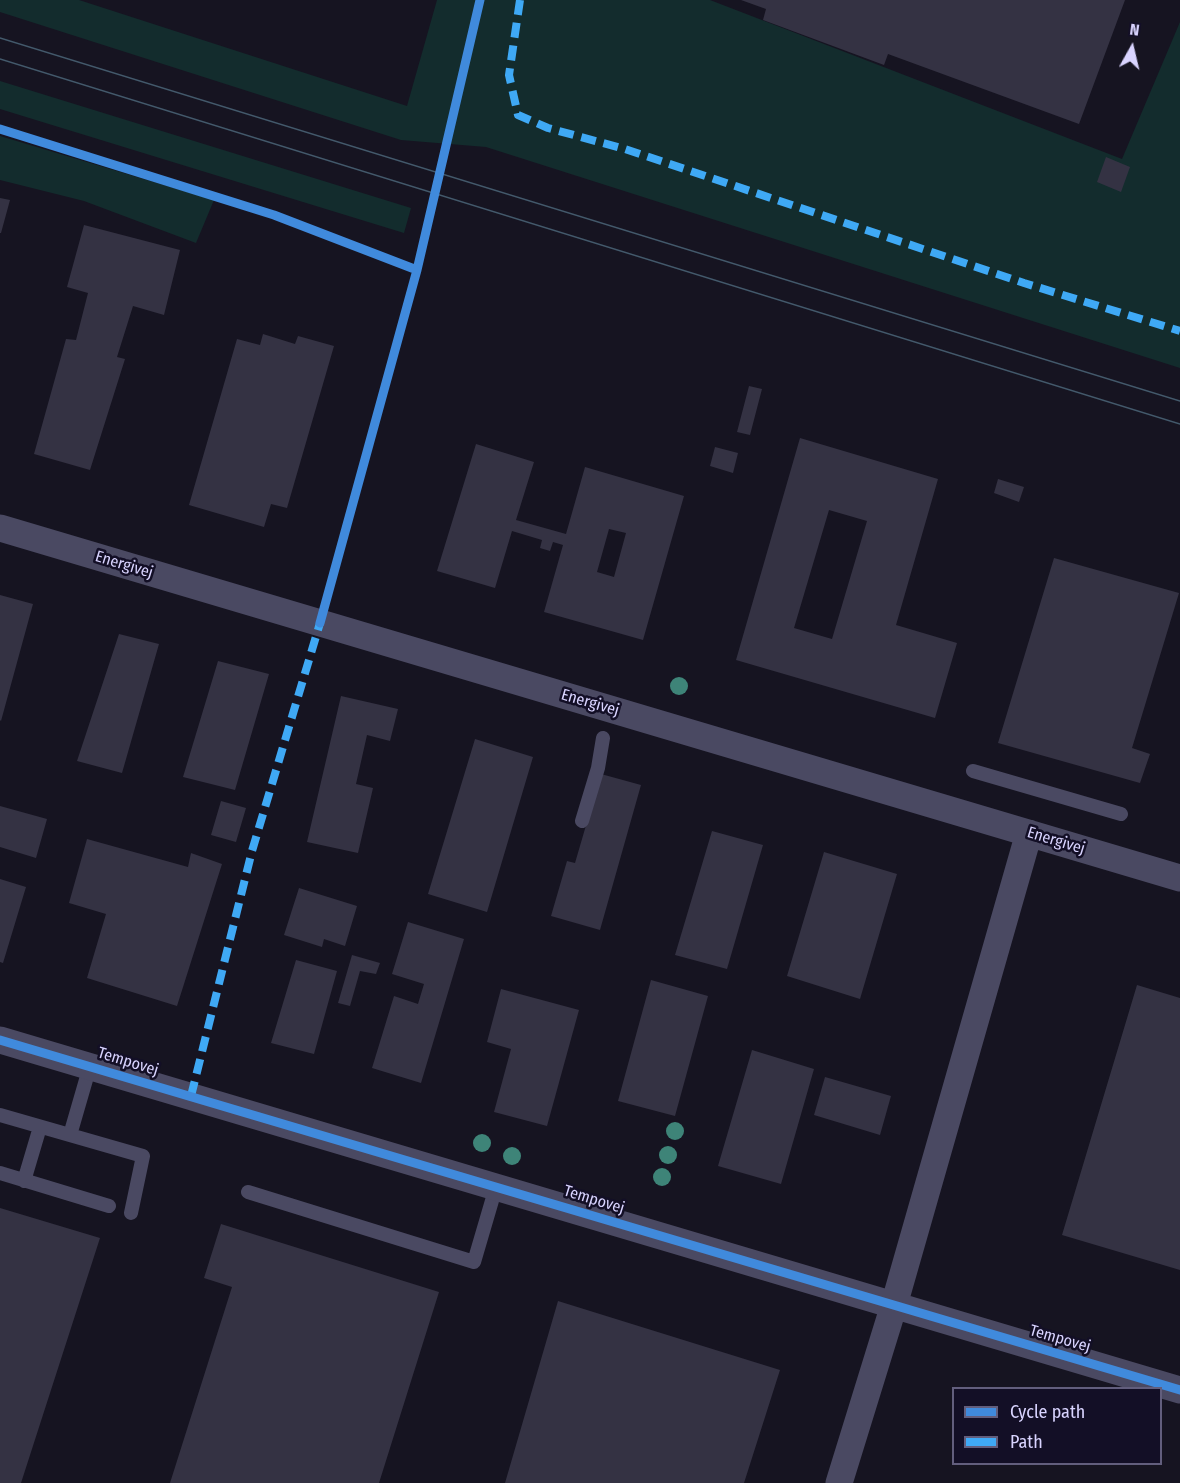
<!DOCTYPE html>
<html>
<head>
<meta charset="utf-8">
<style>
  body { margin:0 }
  #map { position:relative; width:1180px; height:1483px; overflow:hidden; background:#161421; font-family:"Fira Sans Condensed",sans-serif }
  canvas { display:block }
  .legend { position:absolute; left:952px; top:1387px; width:210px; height:78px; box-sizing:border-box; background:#130f26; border:2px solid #625e7d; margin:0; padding:8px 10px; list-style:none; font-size:18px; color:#d9d4ff }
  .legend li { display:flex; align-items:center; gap:12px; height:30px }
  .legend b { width:30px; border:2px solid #625e7d }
  .north { position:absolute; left:1102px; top:18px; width:60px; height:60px; -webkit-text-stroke:4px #130f26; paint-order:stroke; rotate:8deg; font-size:16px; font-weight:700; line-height:24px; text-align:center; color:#d9d4ff }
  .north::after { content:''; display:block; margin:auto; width:21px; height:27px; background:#d9d4ff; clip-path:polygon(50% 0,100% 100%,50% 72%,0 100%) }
</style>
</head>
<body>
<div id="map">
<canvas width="1180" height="1483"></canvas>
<ul class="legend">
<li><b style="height:8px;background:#408adc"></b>Cycle path</li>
<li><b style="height:8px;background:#3fa9f5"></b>Path</li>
</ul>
<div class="north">N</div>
</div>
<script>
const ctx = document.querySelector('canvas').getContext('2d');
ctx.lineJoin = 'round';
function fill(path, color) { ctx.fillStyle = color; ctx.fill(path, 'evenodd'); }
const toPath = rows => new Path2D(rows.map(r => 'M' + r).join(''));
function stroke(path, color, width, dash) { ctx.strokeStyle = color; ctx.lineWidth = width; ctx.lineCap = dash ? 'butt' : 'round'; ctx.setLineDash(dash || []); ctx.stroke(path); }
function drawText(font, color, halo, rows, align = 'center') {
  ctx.font = font + ' "Fira Sans Condensed",sans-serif'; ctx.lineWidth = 5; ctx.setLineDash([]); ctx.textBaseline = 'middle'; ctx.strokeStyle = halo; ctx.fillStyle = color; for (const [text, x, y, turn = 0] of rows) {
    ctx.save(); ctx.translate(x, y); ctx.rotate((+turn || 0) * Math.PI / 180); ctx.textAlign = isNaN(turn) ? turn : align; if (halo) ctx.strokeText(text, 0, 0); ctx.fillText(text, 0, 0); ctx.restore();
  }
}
const green = toPath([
  [0,0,79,0,407,106,437,0,710,0,1122,159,1180,22,1180,368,486,147,401,140,0,12],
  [0,81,411,208,404,233,0,109],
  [0,136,214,200,196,243,84,201,0,180]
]);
const building = toPath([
  [741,0,1125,0,1079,124,888,54,884,65,763,20,766,9],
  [1106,157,1130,167,1121,192,1097,182],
  [0,198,10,200,1,233,0,233],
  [84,225,180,250,164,315,133,306,117,357,125,359,90,470,34,454,66,339,76,340,88,293,67,287],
  [263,334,295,344,298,336,334,346,287,508,271,504,264,527,189,505,237,339,260,345],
  [749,386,762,389,750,435,737,432],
  [800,438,938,479,896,625,957,643,935,718,736,660],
  [829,510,867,521,832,639,794,628],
  [476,444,534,462,516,520,566,534,585,467,684,496,643,640,544,612,563,545,553,542,550,551,540,548,542,540,512,531,495,588,437,571],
  [609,529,626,533,614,577,597,572],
  [715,447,738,453,733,473,710,466],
  [998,479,1024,487,1019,502,994,493],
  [1054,558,1179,593,1132,748,1150,754,1140,783,998,743],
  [0,595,33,604,1,721,0,720],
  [119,634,159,644,122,773,77,761],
  [218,661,269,674,235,790,183,777],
  [341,696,398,709,390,741,367,735,356,784,373,788,358,853,307,842],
  [475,739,533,757,487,912,428,894],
  [601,774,641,785,600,930,551,916,567,861,575,863],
  [221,801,246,808,236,842,211,835],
  [0,806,47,819,36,858,0,847],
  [712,831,763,845,727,969,675,955],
  [87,839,188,867,191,853,222,864,177,1006,87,978,106,914,69,903],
  [824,852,897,874,860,999,787,976],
  [0,879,26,887,3,963,0,962],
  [299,888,357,906,345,946,324,939,322,947,284,935],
  [408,922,464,939,421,1083,372,1068,394,996,418,1004,424,984,392,974],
  [352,955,380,963,376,974,360,971,350,1006,338,1003],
  [296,960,337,971,314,1054,271,1043],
  [651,980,708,996,675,1116,618,1101],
  [1137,985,1180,998,1180,1270,1062,1235],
  [501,989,579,1010,547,1126,494,1112,511,1049,487,1042],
  [752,1050,814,1069,781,1184,718,1166],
  [825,1077,891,1096,880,1135,814,1115],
  [0,1208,100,1238,21,1483,0,1483],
  [221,1224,439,1292,379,1483,170,1483,232,1287,204,1278],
  [558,1301,780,1370,744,1483,505,1483]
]);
const service = toPath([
  [973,771,1121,814],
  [582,821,598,768,603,738],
  [0,1115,143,1156,131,1213],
  [70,1135,90,1066],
  [0,1173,109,1206],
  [24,1181,40,1127],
  [248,1192,474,1262,496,1187]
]);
const minor = toPath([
  [0,528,1180,878],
  [0,1040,1180,1390],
  [839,1483,894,1305,1029,833]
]);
const tram = toPath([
  [0,38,1180,401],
  [0,59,1180,424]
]);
const quiet = toPath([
  [520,0,509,75,518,115,548,128,625,149,1024,283,1180,331],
  [191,1096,252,851,320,623]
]);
const cycleway = toPath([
  [0,129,274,215,417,270],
  [320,623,417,270,480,0],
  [0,1040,1180,1390]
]);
const trees = [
  [679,686],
  [675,1131],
  [482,1143],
  [668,1155],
  [512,1156],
  [662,1177]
];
const streetNames = [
  ["Energivej",124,565,17],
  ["Energivej",590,703,16],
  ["Energivej",1056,841,17],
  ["Tempovej",128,1062,17],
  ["Tempovej",594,1200,17],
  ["Tempovej",1060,1339,16]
];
fill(green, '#132c2d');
fill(building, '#343243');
stroke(service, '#4a4962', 14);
stroke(minor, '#4a4962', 27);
stroke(tram, '#43596b', 1.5);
stroke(quiet, '#3fa9f5', 8, [15, 8]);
stroke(cycleway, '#408adc', 9);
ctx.fillStyle = '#3e8478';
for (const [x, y] of trees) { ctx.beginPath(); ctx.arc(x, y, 9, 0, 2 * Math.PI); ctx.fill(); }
drawText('16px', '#d9d4ff', '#130f26', streetNames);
</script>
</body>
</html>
